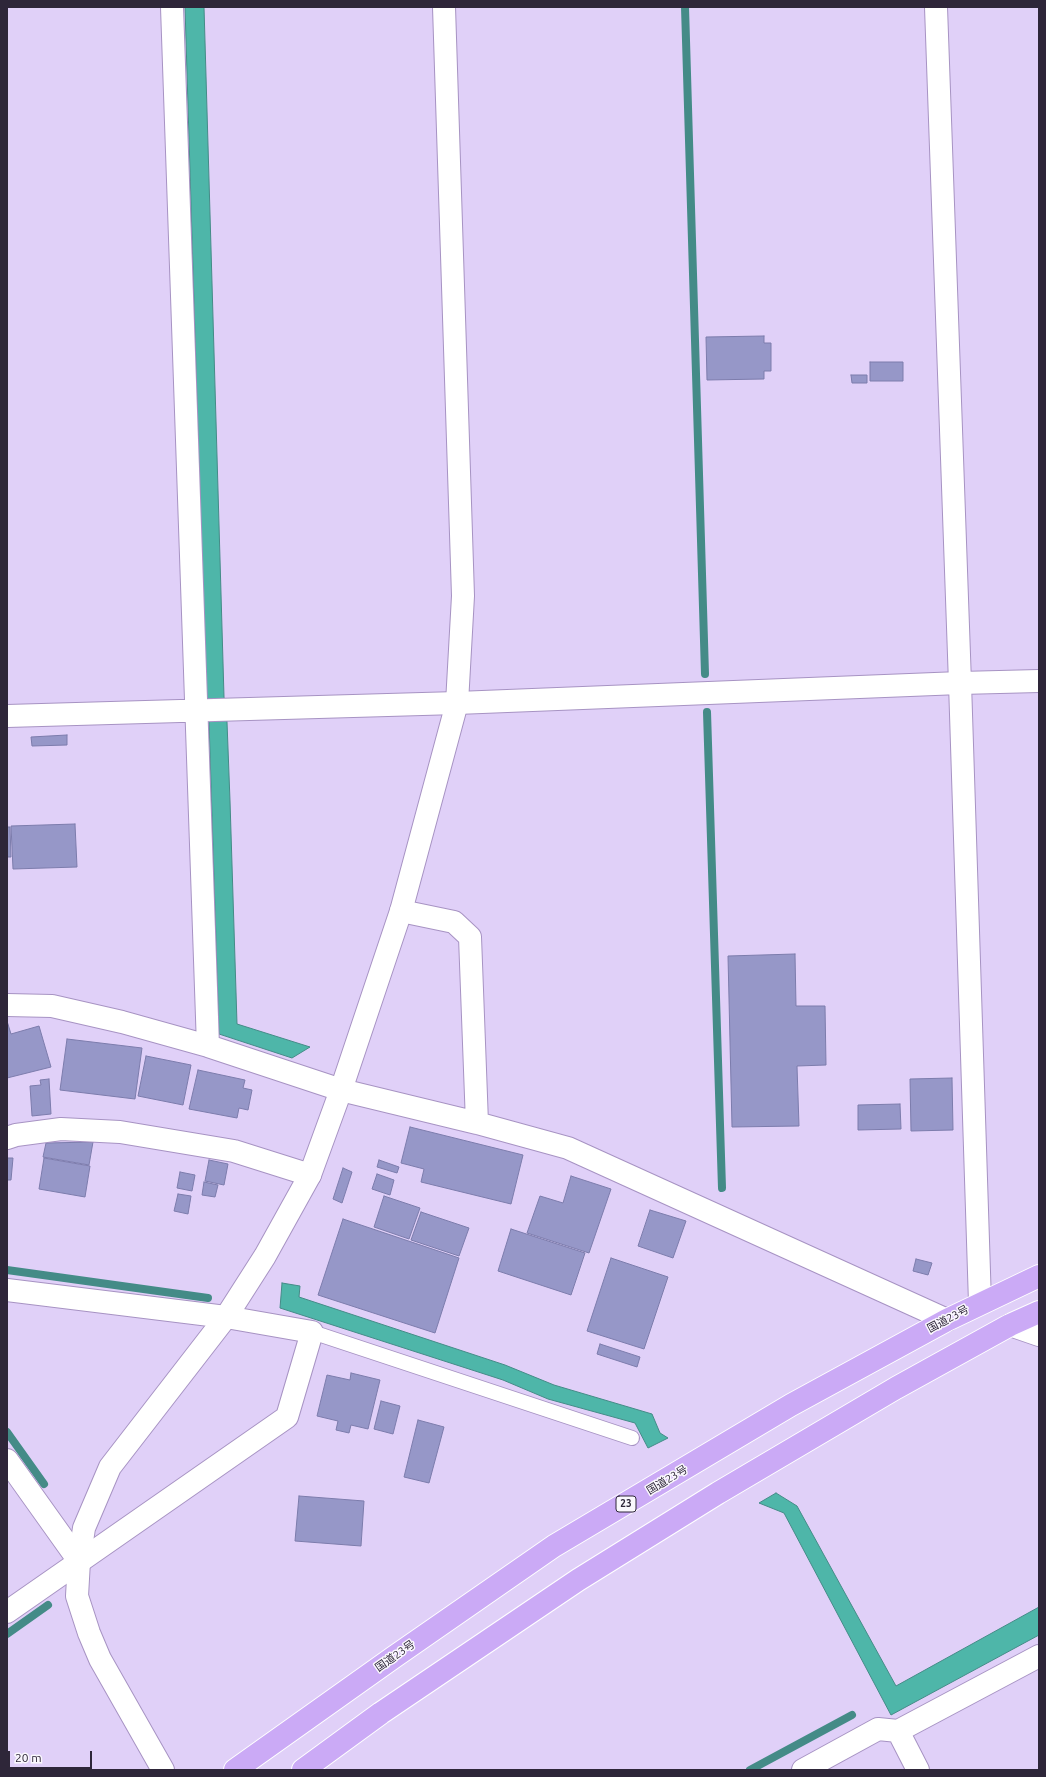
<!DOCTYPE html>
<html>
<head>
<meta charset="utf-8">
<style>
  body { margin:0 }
  #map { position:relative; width:1046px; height:1777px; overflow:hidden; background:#e0d0f8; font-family:Ubuntu,sans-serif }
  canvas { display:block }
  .frame { position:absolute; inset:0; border:8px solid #2e2639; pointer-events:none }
  .scale { position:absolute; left:8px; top:1751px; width:84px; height:18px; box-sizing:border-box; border:2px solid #2e2639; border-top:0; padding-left:5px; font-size:12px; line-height:14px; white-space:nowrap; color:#2e2639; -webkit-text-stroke:3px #faf8fd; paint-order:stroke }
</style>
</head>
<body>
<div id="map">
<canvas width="1046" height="1777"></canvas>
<div class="frame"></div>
<div class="scale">20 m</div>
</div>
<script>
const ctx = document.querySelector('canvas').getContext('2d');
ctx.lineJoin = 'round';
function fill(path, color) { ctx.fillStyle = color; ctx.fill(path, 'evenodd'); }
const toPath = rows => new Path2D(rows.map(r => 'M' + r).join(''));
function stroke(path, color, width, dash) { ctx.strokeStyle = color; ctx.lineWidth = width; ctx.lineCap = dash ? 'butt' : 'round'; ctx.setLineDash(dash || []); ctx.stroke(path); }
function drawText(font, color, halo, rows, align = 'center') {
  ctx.font = font + ' Ubuntu,"Noto Sans JP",sans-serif'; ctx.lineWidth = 3; ctx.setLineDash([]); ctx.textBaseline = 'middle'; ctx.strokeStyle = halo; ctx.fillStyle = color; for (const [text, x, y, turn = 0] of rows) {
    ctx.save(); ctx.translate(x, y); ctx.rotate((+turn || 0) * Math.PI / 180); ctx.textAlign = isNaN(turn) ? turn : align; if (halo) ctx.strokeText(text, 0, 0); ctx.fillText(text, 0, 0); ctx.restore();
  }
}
const water = toPath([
  [185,7,204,7,224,697,227,722,230,801,237,1024,310,1047,292,1058,219,1034,209,722,206,696,185,7],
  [282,1283,300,1286,299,1297,505,1365,554,1385,652,1414,660,1433,668,1438,648,1448,635,1423,548,1399,503,1380,280,1308,282,1283],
  [776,1493,797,1506,896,1686,1039,1607,1039,1635,891,1715,784,1513,759,1503,776,1493]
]);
const stream = toPath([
  [685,7,705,674],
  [707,712,722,1188],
  [7,1270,208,1298],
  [7,1432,44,1484],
  [7,1634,48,1605],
  [750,1770,852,1715]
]);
const building = toPath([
  [764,336,764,343,771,343,771,371,764,371,764,379,707,380,706,337,764,336],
  [870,362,903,362,903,381,870,381,870,362],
  [851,375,867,375,867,383,852,383,851,375],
  [67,735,67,745,32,746,31,737,67,735],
  [75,824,77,867,13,869,11,826,75,824],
  [7,827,10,827,11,857,7,857,7,827],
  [795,954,796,1006,825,1006,826,1065,797,1066,799,1126,732,1127,728,956,795,954],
  [7,1021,11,1034,39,1026,51,1067,7,1078,7,1021],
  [67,1039,142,1048,135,1099,60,1090,67,1039],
  [146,1056,191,1065,183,1105,138,1096,146,1056],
  [198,1070,245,1080,243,1088,252,1090,248,1110,239,1108,237,1118,189,1109,198,1070],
  [952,1078,953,1130,911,1131,910,1079,952,1078],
  [49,1079,51,1114,32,1116,30,1086,41,1085,40,1080,49,1079],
  [900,1104,901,1129,858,1130,858,1105,900,1104],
  [410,1127,523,1155,511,1204,421,1182,424,1169,401,1163,410,1127],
  [93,1142,89,1165,43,1157,46,1143,93,1142],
  [7,1158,13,1158,11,1180,7,1180,7,1158],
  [44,1158,90,1166,85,1197,39,1189,44,1158],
  [209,1160,228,1164,224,1185,205,1181,209,1160],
  [379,1160,399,1167,397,1173,377,1167,379,1160],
  [343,1168,352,1172,342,1203,333,1199,343,1168],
  [180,1172,195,1175,192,1191,177,1188,180,1172],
  [377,1174,394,1180,390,1195,372,1189,377,1174],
  [571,1176,611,1189,589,1253,527,1233,540,1196,563,1203,571,1176],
  [204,1182,218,1185,215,1197,202,1195,204,1182],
  [178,1194,191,1196,188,1214,174,1211,178,1194],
  [384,1196,420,1208,409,1239,374,1227,384,1196],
  [650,1210,686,1221,673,1258,638,1246,650,1210],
  [421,1212,469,1228,459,1256,411,1240,421,1212],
  [343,1219,459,1258,435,1333,318,1295,343,1219],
  [511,1229,585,1253,571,1295,498,1271,511,1229],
  [611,1258,668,1277,644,1349,587,1331,611,1258],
  [916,1259,932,1263,928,1275,913,1271,916,1259],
  [600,1344,640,1357,637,1367,597,1354,600,1344],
  [351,1373,380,1380,368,1429,351,1425,349,1433,336,1430,338,1421,317,1416,327,1375,350,1380,351,1373],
  [381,1401,400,1406,393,1434,374,1429,381,1401],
  [418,1420,444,1427,429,1483,404,1477,418,1420],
  [299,1496,364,1501,361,1546,295,1541,299,1496]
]);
const lane = toPath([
  [312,1332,632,1438]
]);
const street = toPath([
  [172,7,208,1046],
  [936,7,960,683,980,1303],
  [7,716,457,703,960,683,1039,681],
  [401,911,454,922,470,937,477,1123],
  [7,1005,52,1006,122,1022,208,1046,341,1090,477,1123,568,1148,947,1320],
  [7,1138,16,1135,61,1129,120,1132,234,1151,310,1175],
  [7,1290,226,1317,312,1332,287,1417,7,1612],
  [1010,1325,1039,1335],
  [7,1460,79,1561],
  [898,1731,918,1770],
  [803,1770,878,1729,898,1731,1039,1656]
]);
const secondary = toPath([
  [163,1770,100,1659,89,1633,77,1596,79,1561,84,1528,110,1467,226,1317,265,1256,310,1175,341,1090,401,911,457,703,463,596,444,7]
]);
const highway = toPath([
  [235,1770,394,1657,554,1546,791,1405,947,1320,1039,1276],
  [303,1770,381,1713,578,1580,718,1493,896,1388,1010,1325,1039,1312]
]);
const shields = [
  [626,1504,20]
];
const shieldNames = [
  ["23",626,1504]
];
const streetNames = [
  ["国道23号",948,1319,-28],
  ["国道23号",667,1480,-31],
  ["国道23号",395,1656,-35]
];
fill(water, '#4eb6a9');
stroke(water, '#448b87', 1);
stroke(stream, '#448b87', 8);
fill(building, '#9697c8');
stroke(building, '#7c7cac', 1);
stroke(lane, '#a793c3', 16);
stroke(street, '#a793c3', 24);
stroke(secondary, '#a793c3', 24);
stroke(highway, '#fff', 24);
stroke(lane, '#fff', 14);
stroke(street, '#fff', 22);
stroke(secondary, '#fff', 22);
stroke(highway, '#cbaaf6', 22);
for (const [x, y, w] of shields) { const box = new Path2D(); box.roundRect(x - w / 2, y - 8, w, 16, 3); ctx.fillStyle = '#faf8fd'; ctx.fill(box); stroke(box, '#2e2639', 1); }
drawText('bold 10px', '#2e2639', null, shieldNames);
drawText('11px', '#2e2639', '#faf8fd', streetNames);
</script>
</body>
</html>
